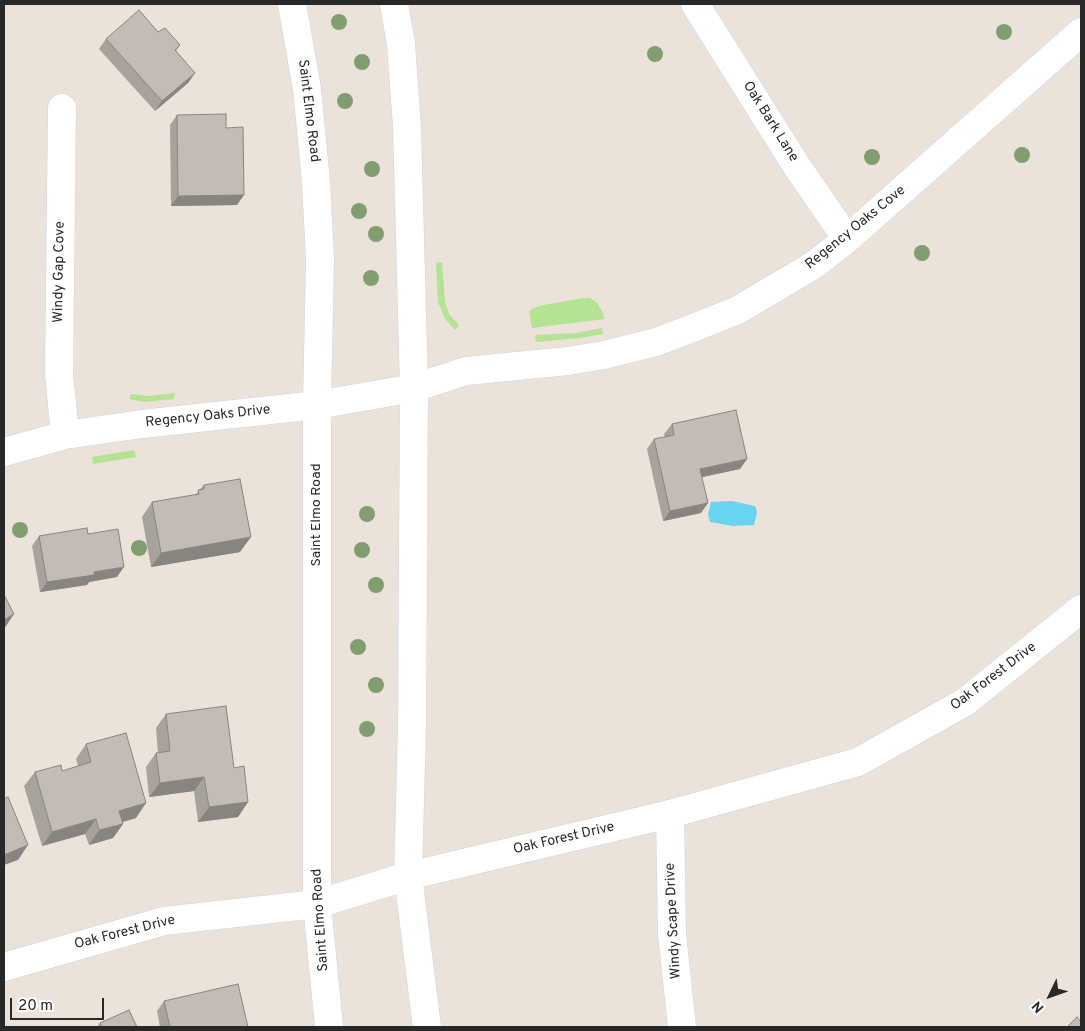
<!DOCTYPE html>
<html>
<head>
<meta charset="utf-8">
<style>
  body { margin:0 }
  #map { position:relative; width:1085px; height:1031px; overflow:hidden; background:#ebe2d9; font-family:Overpass,sans-serif }
  canvas { display:block }
  .frame { position:absolute; inset:0; border:5px solid #282828; pointer-events:none }
  .north { position:absolute; left:1025px; top:971px; width:50px; height:50px; -webkit-text-stroke:4px #fff; paint-order:stroke; rotate:228deg; font-size:14px; font-weight:700; line-height:20px; text-align:center; color:#282828 }
  .north::after { content:''; display:block; margin:auto; width:18px; height:22px; background:#282828; clip-path:polygon(50% 0,100% 100%,50% 72%,0 100%) }
  .scale { position:absolute; left:10px; top:998px; width:94px; height:22px; box-sizing:border-box; border:2px solid #282828; border-top:0; padding-left:6px; font-size:15px; line-height:18px; white-space:nowrap; color:#282828; -webkit-text-stroke:4px #fff; paint-order:stroke }
</style>
</head>
<body>
<div id="map">
<canvas width="1085" height="1031"></canvas>
<div class="frame"></div>
<div class="north">N</div>
<div class="scale">20 m</div>
</div>
<script>
const ctx = document.querySelector('canvas').getContext('2d');
ctx.lineJoin = 'round';
function fill(path, color) { ctx.fillStyle = color; ctx.fill(path, 'evenodd'); }
const toPath = rows => new Path2D(rows.map(r => 'M' + r).join(''));
function stroke(path, color, width, dash) { ctx.strokeStyle = color; ctx.lineWidth = width; ctx.lineCap = dash ? 'butt' : 'round'; ctx.setLineDash(dash || []); ctx.stroke(path); }
function drawText(font, color, halo, rows, align = 'center') {
  ctx.font = font + ' Overpass,sans-serif'; ctx.lineWidth = 4; ctx.setLineDash([]); ctx.textBaseline = 'middle'; ctx.strokeStyle = halo; ctx.fillStyle = color; for (const [text, x, y, turn = 0] of rows) {
    ctx.save(); ctx.translate(x, y); ctx.rotate((+turn || 0) * Math.PI / 180); ctx.textAlign = isNaN(turn) ? turn : align; if (halo) ctx.strokeText(text, 0, 0); ctx.fillText(text, 0, 0); ctx.restore();
  }
}
const green = toPath([
  [442,262,445,302,449,314,459,325,455,330,445,319,438,302,436,263],
  [583,298,590,298,597,303,602,311,605,319,532,328,529,311,532,309,538,306],
  [602,328,603,334,580,338,536,342,535,335,577,333],
  [175,393,174,399,144,402,129,399,131,394,149,396],
  [134,450,136,457,93,464,92,457]
]);
const water = toPath([
  [732,501,755,506,757,512,754,525,733,526,710,522,708,514,711,502]
]);
const minor = toPath([
  [695,4,796,165,847,239],
  [62,108,59,374,65,435],
  [4,452,65,435,142,424,317,405,414,388,466,371,568,361,604,355,656,342,693,328,738,310,814,265,847,239,1081,32],
  [670,814,672,934,682,1027],
  [4,967,164,921,317,904,408,876,670,814,858,762,965,702,1081,609]
]);
const secondary = toPath([
  [292,4,307,89,316,182,320,260,317,405,317,904,329,1027],
  [394,4,401,44,407,126,414,388,412,726,408,876,427,1027]
]);
const trees = [
  [339,22],
  [1004,32],
  [655,54],
  [362,62],
  [345,101],
  [1022,155],
  [872,157],
  [372,169],
  [359,211],
  [376,234],
  [922,253],
  [371,278],
  [367,514],
  [20,530],
  [139,548],
  [362,550],
  [376,585],
  [358,647],
  [376,685],
  [367,729]
];
const wall = toPath([
  [158,32,180,45,176,51,195,73,188,83,155,111,99,49,106,39],
  [177,115,226,128,237,205,171,206,170,125],
  [672,424,747,459,740,469,702,477,701,513,663,521,647,449,654,439,665,437,664,434],
  [204,485,240,552,151,567,142,517,152,502,195,495],
  [88,534,117,577,89,582,87,585,40,592,32,546,39,536],
  [166,714,234,768,248,802,238,817,198,822,194,791,149,797,146,767,156,753,158,753,156,728],
  [86,744,136,818,122,822,123,824,113,838,89,845,85,834,42,846,24,786,35,772,62,771,78,766,76,759],
  [164,1001,248,1027,160,1027,157,1011],
  [100,1023,137,1027,97,1027]
]);
const shadedWall = toPath([
  [195,73,188,83,155,111,162,101],
  [244,195,237,205,171,206,178,196],
  [747,459,740,469,693,479,700,469],
  [708,503,701,513,663,521,670,511],
  [251,537,240,552,151,567,161,553],
  [124,567,117,577,89,582,87,585,40,592,47,582,94,572],
  [14,614,4,629,4,620],
  [204,777,194,791,149,797,160,783],
  [248,802,238,817,198,822,209,807],
  [146,803,136,818,109,826,119,811],
  [96,819,85,834,42,846,52,832],
  [123,824,113,838,89,845,99,830],
  [28,845,18,860,4,865,4,855]
]);
const building = toPath([
  [139,10,158,32,165,28,180,45,175,50,195,73,162,101,106,39,139,10],
  [226,114,226,128,243,127,244,195,178,196,177,115,226,114],
  [736,410,747,459,700,469,708,503,670,511,654,439,674,435,672,424,736,410],
  [240,479,251,537,161,553,152,502,199,494,198,490,204,489,204,485,240,479],
  [87,528,88,534,118,529,124,567,94,572,94,575,47,582,39,536,87,528],
  [4,595,14,614,4,620,4,595],
  [226,706,234,768,244,766,248,802,209,807,204,777,160,783,156,753,170,751,166,714,226,706],
  [126,733,146,803,119,811,123,824,99,830,96,819,52,832,35,772,61,765,62,771,91,762,86,744,126,733],
  [8,797,28,845,4,855,4,799,8,797],
  [238,984,248,1027,170,1027,164,1001,238,984],
  [129,1010,137,1027,102,1027,100,1023,129,1010],
  [1077,1017,1081,1022,1081,1027,1067,1027,1077,1017]
]);
const streetNames = [
  ["Saint Elmo Road",308,111,83],
  ["Oak Bark Lane",770,122,58],
  ["Regency Oaks Cove",856,228,-39],
  ["Windy Gap Cove",60,272,-89],
  ["Regency Oaks Drive",208,417,-6],
  ["Saint Elmo Road",317,515,-90],
  ["Oak Forest Drive",994,677,-37],
  ["Oak Forest Drive",564,839,-13],
  ["Saint Elmo Road",321,920,-94],
  ["Windy Scape Drive",674,921,-93],
  ["Oak Forest Drive",125,933,-14]
];
fill(green, '#b3e393');
fill(water, '#68d4f0');
stroke(minor, '#ced3e1', 29);
stroke(secondary, '#ced3e1', 29);
stroke(minor, '#fff', 28);
stroke(secondary, '#fff', 28);
ctx.fillStyle = '#829d6f';
for (const [x, y] of trees) { ctx.beginPath(); ctx.arc(x, y, 8, 0, 2 * Math.PI); ctx.fill(); }
fill(wall, '#a8a29d');
fill(shadedWall, '#88847f');
fill(building, '#c3bcb6');
stroke(building, '#88847f', 1);
drawText('14px', '#282828', '#fff', streetNames);
</script>
</body>
</html>
